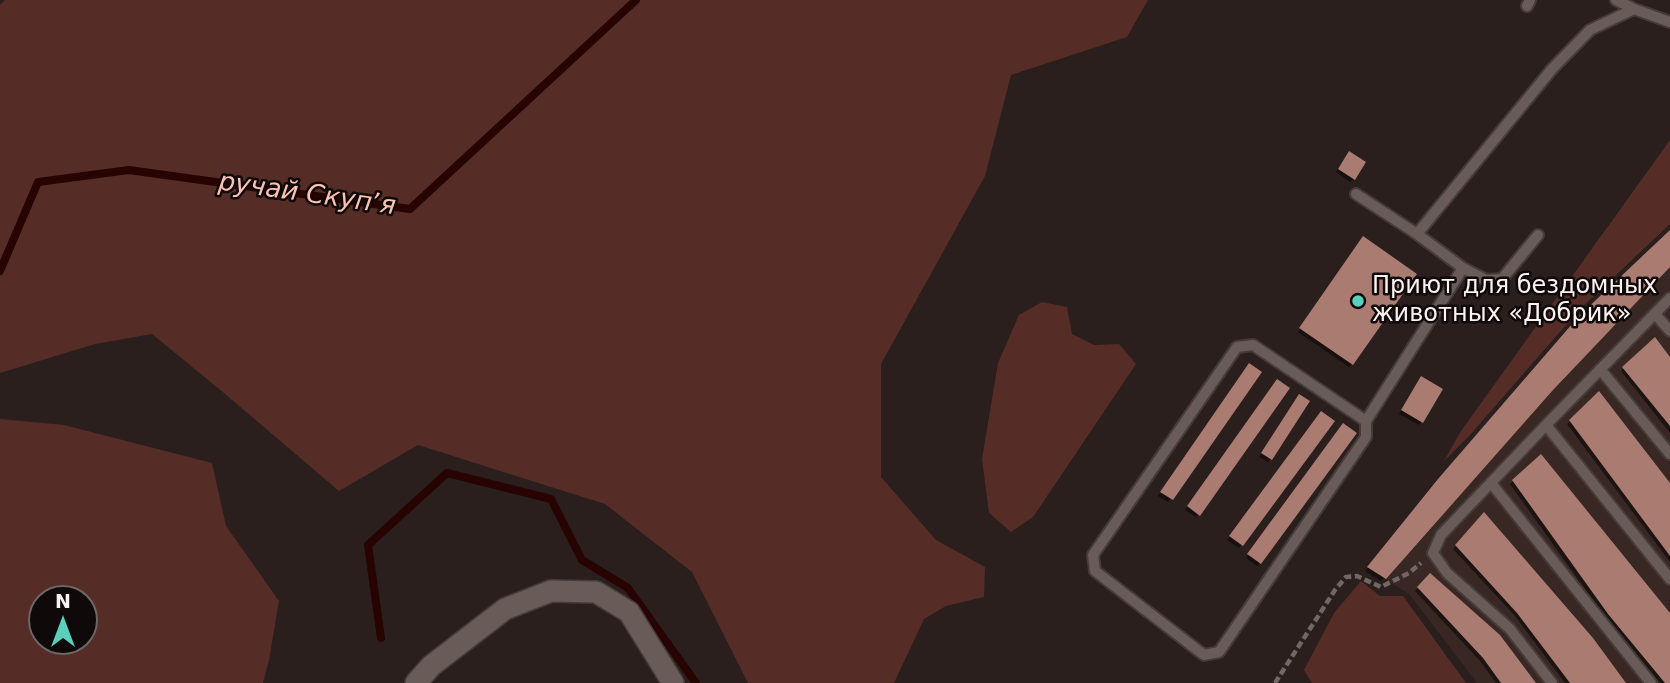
<!DOCTYPE html>
<html>
<head>
<meta charset="utf-8">
<style>
  body { margin:0 }
  #map { position:relative; width:1670px; height:683px; overflow:hidden; background:#2a1f1d; font-family:"DejaVu Sans",sans-serif }
  canvas { display:block }
  .north { position:absolute; left:28px; top:585px; width:70px; height:70px; box-sizing:border-box; background:#0f0a09; border:2px solid #6d6766; border-radius:50%; rotate:0deg; font-size:19px; font-weight:700; line-height:28px; text-align:center; color:#fbf3f1 }
  .north::after { content:''; display:block; margin:auto; width:24px; height:32px; background:#5bcebc; clip-path:polygon(50% 0,100% 100%,50% 72%,0 100%) }
</style>
</head>
<body>
<div id="map">
<canvas width="1670" height="683"></canvas>
<div class="north">N</div>
</div>
<script>
const ctx = document.querySelector('canvas').getContext('2d');
ctx.lineJoin = 'round';
function fill(path, color) { ctx.fillStyle = color; ctx.fill(path, 'evenodd'); }
const toPath = rows => new Path2D(rows.map(r => 'M' + r).join(''));
function stroke(path, color, width, dash) { ctx.strokeStyle = color; ctx.lineWidth = width; ctx.lineCap = dash ? 'butt' : 'round'; ctx.setLineDash(dash || []); ctx.stroke(path); }
function drawText(font, color, halo, rows, align = 'center') {
  ctx.font = font + ' "DejaVu Sans",sans-serif'; ctx.lineWidth = 5; ctx.setLineDash([]); ctx.textBaseline = 'middle'; ctx.strokeStyle = halo; ctx.fillStyle = color; for (const [text, x, y, turn = 0] of rows) {
    ctx.save(); ctx.translate(x, y); ctx.rotate((+turn || 0) * Math.PI / 180); ctx.textAlign = isNaN(turn) ? turn : align; if (halo) ctx.strokeText(text, 0, 0); ctx.fillText(text, 0, 0); ctx.restore();
  }
}
const built = toPath([
  [1670,230,1670,683,1477,683,1410,595,1367,567,1438,479,1579,316]
]);
const green = toPath([
  [5,0,1148,0,1127,37,1011,75,985,176,881,364,881,477,936,540,985,567,984,597,946,606,924,619,894,683,748,683,692,572,605,504,418,445,339,491,224,393,152,334,95,344,0,373,0,5],
  [1670,140,1670,224,1579,310,1470,435,1444,461,1461,431],
  [1042,302,1067,307,1072,334,1094,345,1119,344,1136,364,1033,517,1011,532,989,513,982,459,998,363,1019,315],
  [0,419,64,425,212,463,226,526,279,601,269,660,263,683,0,683],
  [42,599,84,599,84,641,42,641],
  [1361,581,1380,596,1403,596,1466,683,1312,683,1304,670,1334,613]
]);
const shadow = toPath([
  [1346,157,1354,179,1350,182,1336,172],
  [1670,232,1670,265,1552,388,1381,581,1365,571,1435,484],
  [1360,242,1352,364,1349,367,1298,332],
  [1654,339,1670,359,1670,433,1621,371],
  [1246,369,1259,372,1168,502,1158,496],
  [1418,381,1441,390,1419,425,1399,414],
  [1274,384,1199,514,1196,517,1185,510],
  [1599,394,1670,486,1670,562,1567,424],
  [1296,399,1308,402,1268,462,1259,457],
  [1318,416,1332,421,1239,548,1227,540],
  [1340,428,1260,563,1257,566,1246,558],
  [1541,457,1670,616,1670,683,1660,683,1605,617,1510,484],
  [1484,515,1624,683,1565,683,1515,616,1453,549],
  [1430,575,1534,683,1496,683,1480,661,1415,591]
]);
const stream = toPath([
  [0,271,38,182,129,170,410,209,636,0],
  [381,638,368,545,447,473,551,499,582,560,628,588,696,683]
]);
const building = toPath([
  [1349,151,1366,162,1355,180,1338,169],
  [1670,230,1670,267,1553,390,1386,579,1367,567,1438,479,1579,316],
  [1363,236,1417,274,1353,365,1299,328],
  [1655,337,1670,357,1670,426,1622,367],
  [1249,363,1262,372,1173,500,1160,492],
  [1421,376,1443,389,1423,423,1401,410],
  [1277,379,1290,388,1200,516,1187,506],
  [1599,391,1670,483,1670,556,1569,420],
  [1299,394,1310,401,1272,460,1261,453],
  [1321,411,1335,421,1243,546,1229,536],
  [1343,423,1357,433,1261,564,1247,554],
  [1541,454,1670,613,1670,683,1665,683,1608,614,1512,480],
  [1484,512,1593,638,1626,683,1570,683,1517,613,1455,545],
  [1430,573,1500,635,1536,683,1501,683,1483,658,1417,587]
]);
const path = toPath([
  [1275,683,1335,590,1346,577,1357,576,1381,587,1409,573,1421,563]
]);
const lane = toPath([
  [1616,0,1634,9],
  [1527,6,1530,0],
  [1356,194,1417,234,1463,268,1486,280,1502,279,1538,235],
  [1417,234,1552,69,1590,30,1634,9,1670,22],
  [1655,314,1670,331],
  [1600,369,1670,454],
  [1366,421,1253,345,1237,347,1093,555,1095,571,1204,655,1219,652,1366,437,1366,421,1463,268],
  [1546,425,1670,579],
  [1491,483,1651,683],
  [1552,683,1510,629,1447,573,1433,553,1441,535,1546,425,1670,298]
]);
const street = toPath([
  [416,683,431,666,505,609,551,591,596,592,629,612,673,683]
]);
const markers = [
  [1358,301,7,"#5bcebc"]
];
const poiNames = [
  ["Приют для бездомных",1372,287],
  ["животных «Добрик»",1372,315]
];
const waterNames = [
  ["ручай Скупʼя",307,195,8]
];
fill(built, '#382723');
fill(green, '#552d26');
fill(shadow, '#0007');
stroke(stream, '#270402', 8);
fill(building, '#aa7b71');
stroke(lane, '#453c3a', 14);
stroke(street, '#453c3a', 24);
stroke(path, '#716765', 4.5, [7, 3.5]);
stroke(lane, '#685b58', 10);
stroke(street, '#685b58', 21);
for (const [x, y, r, color] of markers) { const dot = new Path2D(); dot.arc(x, y, r, 0, 2 * Math.PI); ctx.fillStyle = color; ctx.fill(dot); stroke(dot, '#0f0a09', 2.5); }
drawText('24px', '#fbf3f1', '#0f0a09', poiNames, 'left');
drawText('italic 26px', '#fec1b4', '#0f0a09', waterNames);
</script>
</body>
</html>
